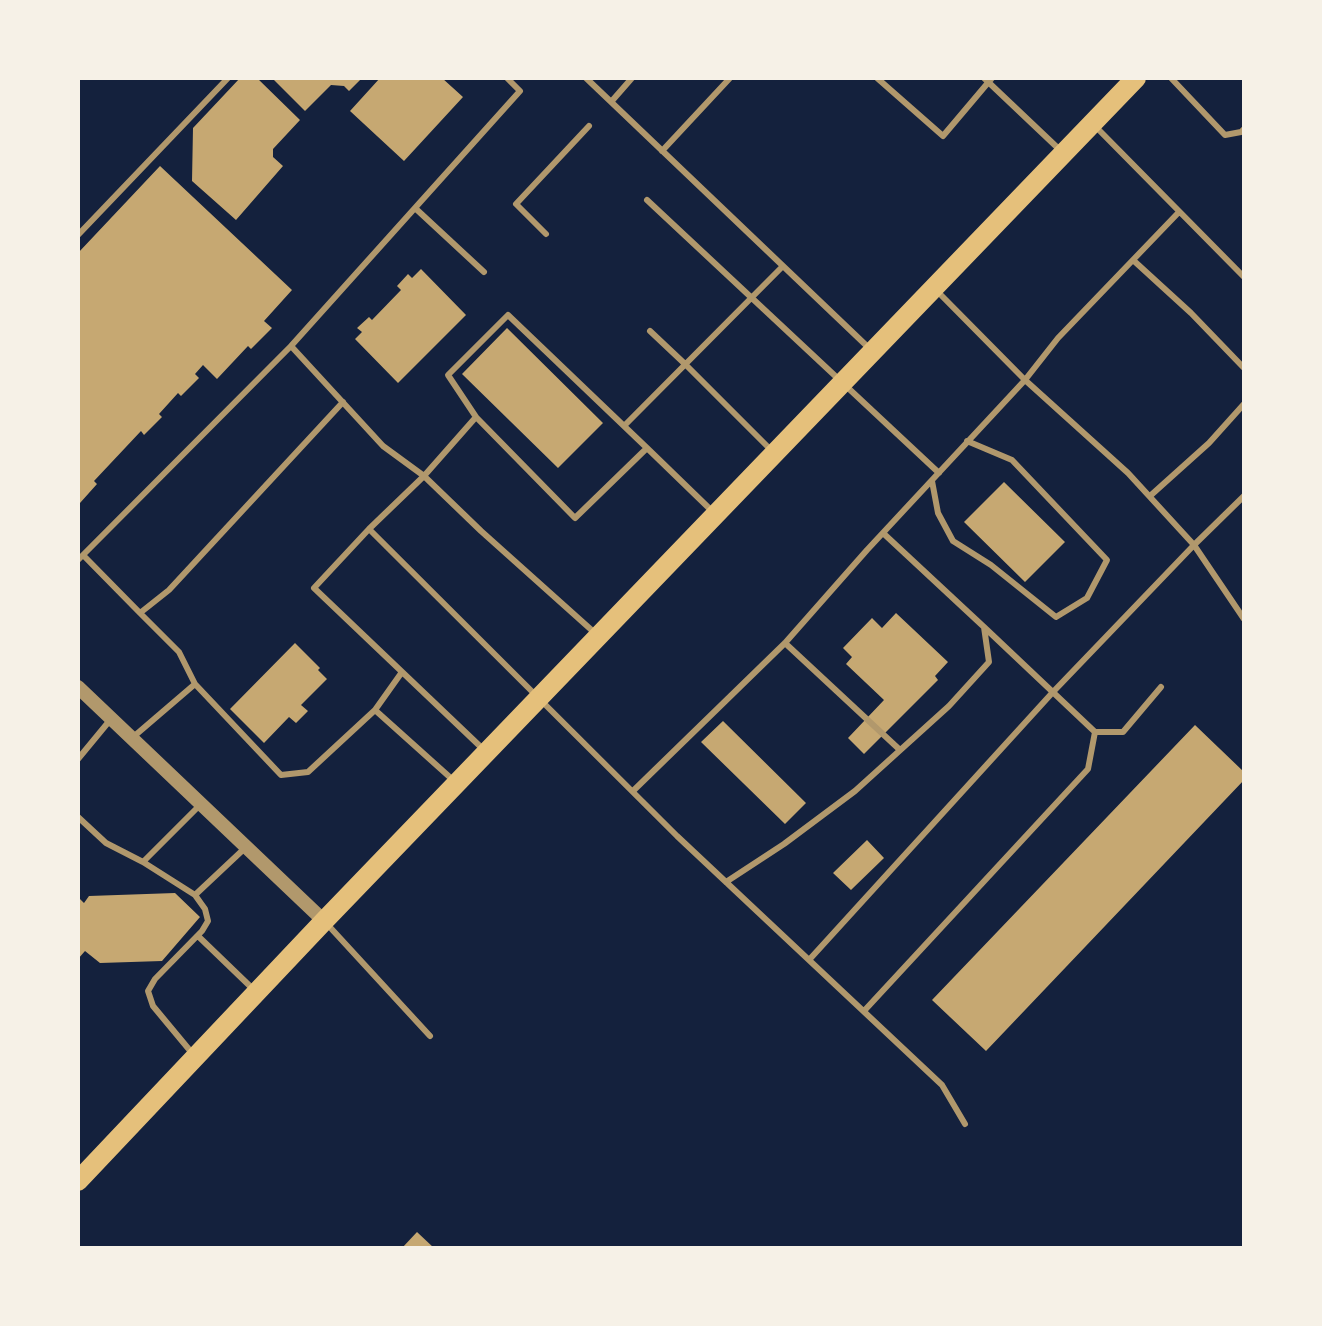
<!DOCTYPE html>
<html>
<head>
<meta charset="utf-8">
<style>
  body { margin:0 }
  #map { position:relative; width:1322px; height:1326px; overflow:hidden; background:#14213d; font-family:"Open Sans",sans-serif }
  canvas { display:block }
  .frame { position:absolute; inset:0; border:80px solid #f6f1e7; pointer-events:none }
</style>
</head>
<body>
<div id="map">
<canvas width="1322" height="1326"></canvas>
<div class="frame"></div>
</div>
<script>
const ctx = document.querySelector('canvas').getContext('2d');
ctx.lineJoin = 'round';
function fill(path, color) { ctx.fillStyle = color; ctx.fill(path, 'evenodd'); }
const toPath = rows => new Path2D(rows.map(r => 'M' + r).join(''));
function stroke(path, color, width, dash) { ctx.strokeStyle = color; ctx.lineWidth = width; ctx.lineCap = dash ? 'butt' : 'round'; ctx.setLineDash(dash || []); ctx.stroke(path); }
const building = toPath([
  [240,78,257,78,300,120,273,149,273,157,283,166,236,220,192,181,193,128],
  [272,78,362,78,349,91,344,86,331,85,305,111],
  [380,78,442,78,463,97,404,161,350,111],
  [160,166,292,290,264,321,272,328,251,349,248,346,217,379,203,365,195,374,199,378,181,396,178,393,159,414,162,417,144,435,141,431,94,481,97,484,80,503,78,501,78,253],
  [421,269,466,315,398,383,355,339,362,332,357,328,369,317,372,320,401,290,397,286,408,274,412,278],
  [507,328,603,423,558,468,462,374],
  [1004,482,1065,542,1025,582,964,522],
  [896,613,948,662,935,676,938,680,864,754,848,738,884,700,846,664,852,657,843,648,872,618,882,628],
  [295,643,320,668,318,670,327,679,301,705,308,711,296,723,289,717,264,743,230,709],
  [723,721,806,803,785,824,701,742],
  [1195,725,1244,772,1244,780,986,1051,932,1000],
  [867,840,884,858,851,890,833,873],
  [175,893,200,917,162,961,100,963,85,951,78,959,78,897,84,903,89,896],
  [417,1232,434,1248,402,1248]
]);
const service = toPath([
  [507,78,520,91,291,346,383,446,424,476,481,531,596,634],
  [586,78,870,349],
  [877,78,943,136,992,78],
  [984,78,1061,151],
  [1171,78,1225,135,1241,132,1244,129],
  [611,102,632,78],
  [1095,126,1244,277],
  [662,151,730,78],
  [647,200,939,473],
  [415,208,484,272],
  [546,234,516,204,589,126],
  [78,235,228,78],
  [1133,260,1191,313,1244,368],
  [937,291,1025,380,1058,338,1179,212],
  [650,331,685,364,773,452],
  [476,417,448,375,508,315,647,448],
  [624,426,783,266],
  [932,481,938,513,953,541,991,565,1056,617,1087,598,1107,560,1012,460,967,441],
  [1150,496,1209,443,1244,404],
  [1244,496,1194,545,1244,619],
  [369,529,677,836,942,1085,965,1124],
  [83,555,291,346],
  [78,560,83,555,140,613,169,590,343,402],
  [140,613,179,652,195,684,281,775,308,772,375,710,402,672],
  [785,643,900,750],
  [375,710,453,780],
  [1095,732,1123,732,1161,687],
  [132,738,195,684],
  [484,750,314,588,369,529,424,476,476,417,575,518,647,448,712,511],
  [78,759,111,719],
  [633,791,785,643,867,550,1025,380,1128,473,1194,545,1053,692,809,960],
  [78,817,106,843,143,862,195,895,205,909,208,921,202,931,155,979,148,991,153,1006,192,1053],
  [143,862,200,805],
  [726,882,784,844,855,791,949,706,989,662,984,627,883,533],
  [195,895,245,848],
  [327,924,430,1036],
  [198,936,253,989],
  [864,1011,1088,769,1095,732,984,627]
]);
const tertiary = toPath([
  [78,687,324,921]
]);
const primary = toPath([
  [78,1181,324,921,1136,78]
]);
fill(building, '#c6a872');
stroke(service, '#b1986c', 6);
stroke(tertiary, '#b1986c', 14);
stroke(primary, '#e5c07b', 20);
</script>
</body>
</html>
